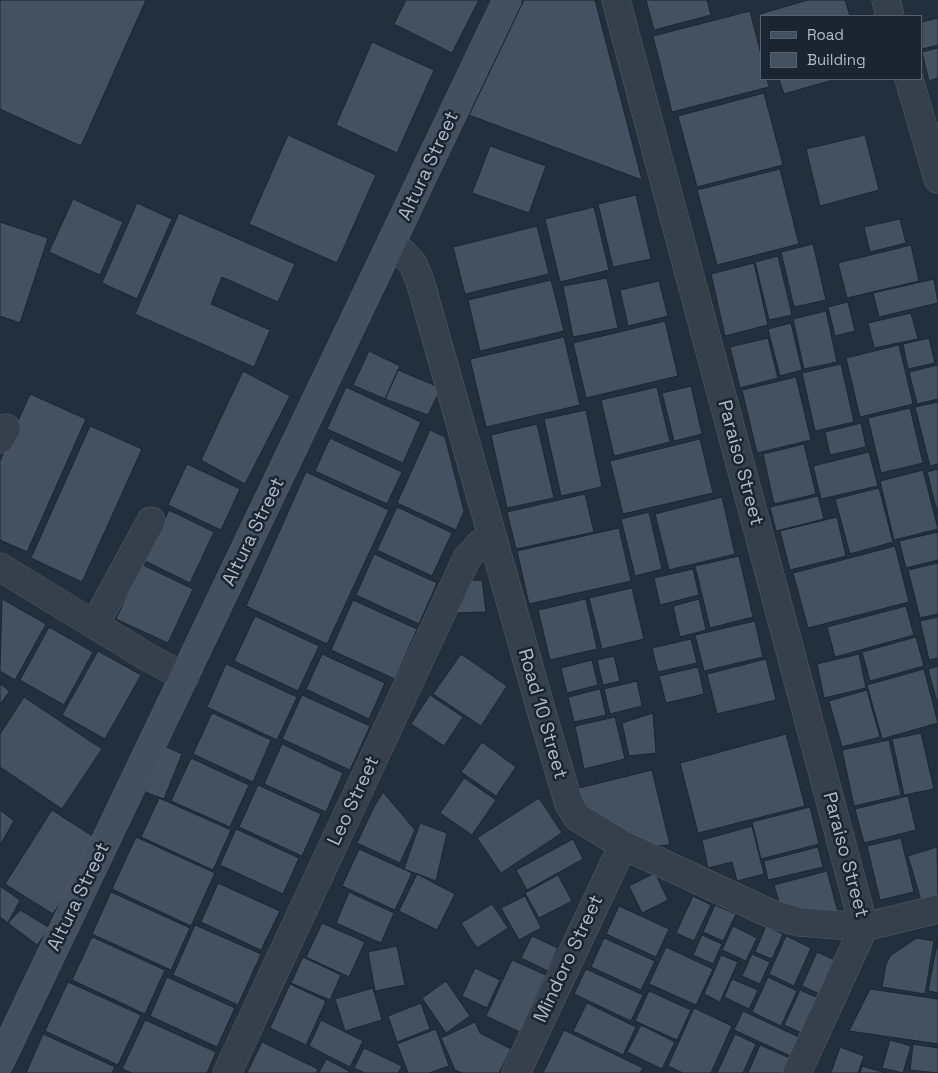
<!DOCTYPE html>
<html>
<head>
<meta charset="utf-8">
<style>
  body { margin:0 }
  #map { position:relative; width:938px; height:1073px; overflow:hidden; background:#222f3c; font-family:"Space Grotesk",sans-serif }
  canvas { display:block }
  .legend { position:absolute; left:760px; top:15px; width:162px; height:65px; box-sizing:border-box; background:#1b2531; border:1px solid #57616d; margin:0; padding:6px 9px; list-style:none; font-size:15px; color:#b1bbc8 }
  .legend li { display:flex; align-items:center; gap:10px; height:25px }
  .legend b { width:25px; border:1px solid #57616d }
</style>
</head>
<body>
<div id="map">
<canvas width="938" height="1073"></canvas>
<ul class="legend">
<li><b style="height:6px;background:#43505f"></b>Road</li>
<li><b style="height:14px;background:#435160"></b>Building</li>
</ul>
</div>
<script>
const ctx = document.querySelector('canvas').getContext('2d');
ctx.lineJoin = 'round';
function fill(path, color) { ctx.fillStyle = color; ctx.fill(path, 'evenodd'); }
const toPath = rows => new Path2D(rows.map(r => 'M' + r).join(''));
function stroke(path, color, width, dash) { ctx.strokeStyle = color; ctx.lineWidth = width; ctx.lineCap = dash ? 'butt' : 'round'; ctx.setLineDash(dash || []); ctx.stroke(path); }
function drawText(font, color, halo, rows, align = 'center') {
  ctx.font = font + ' "Space Grotesk",sans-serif'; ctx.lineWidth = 5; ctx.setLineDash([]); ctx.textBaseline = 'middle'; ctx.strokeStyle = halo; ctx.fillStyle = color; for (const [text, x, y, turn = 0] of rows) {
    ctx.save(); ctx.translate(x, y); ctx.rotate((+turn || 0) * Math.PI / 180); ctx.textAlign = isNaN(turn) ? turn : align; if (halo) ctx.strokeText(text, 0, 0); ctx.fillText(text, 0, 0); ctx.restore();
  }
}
const building = toPath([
  [0,0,146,0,81,146,0,109,0,0],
  [406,0,479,0,452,53,394,24,406,0],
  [524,0,595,0,642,180,469,115,524,0],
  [646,0,707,0,711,15,654,30,646,0],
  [808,0,845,0,850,16,762,16,762,20,760,14,808,0],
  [750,11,762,58,762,79,767,79,769,87,672,112,653,36,750,11],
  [938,18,938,45,922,49,922,22,938,18],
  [372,42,434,70,397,153,336,125,372,42],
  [938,48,938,78,929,81,922,52,938,48],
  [779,79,836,79,784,94,779,79],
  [764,93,783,165,697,187,678,116,764,93],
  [288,135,376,175,337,263,249,224,288,135],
  [865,135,879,190,820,206,806,149,865,135],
  [490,146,546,166,529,213,472,193,490,146],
  [780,169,799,244,717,265,697,190,780,169],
  [636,195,651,259,613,267,598,204,636,195],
  [73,199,123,222,100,275,49,252,73,199],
  [137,203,172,219,137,299,102,283,137,203],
  [594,207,609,270,560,282,545,219,594,207],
  [179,213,295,264,278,302,222,277,211,304,270,330,254,367,135,314,179,213],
  [900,219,906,243,870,252,864,227,900,219],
  [0,222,48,238,20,323,0,316,0,222],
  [537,226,549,274,465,294,453,247,537,226],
  [813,244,826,300,794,307,781,252,813,244],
  [911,245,919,281,847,298,838,263,911,245],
  [778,256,792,315,769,320,755,262,778,256],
  [754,263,768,325,725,336,711,274,754,263],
  [607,278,618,328,573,337,563,286,607,278],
  [934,279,938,303,879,317,873,293,934,279],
  [551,280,564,331,480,351,468,300,551,280],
  [659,281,668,316,628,326,620,290,659,281],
  [848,302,855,331,835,336,828,307,848,302],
  [826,311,837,362,804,369,793,319,826,311],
  [911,313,918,339,874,348,868,323,911,313],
  [665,321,678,376,586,398,573,343,665,321],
  [791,323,802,370,780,376,768,329,791,323],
  [564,337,580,405,486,427,470,359,564,337],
  [768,338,778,378,740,388,730,347,768,338],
  [929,338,935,363,908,369,903,344,929,338],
  [899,345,913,404,860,417,846,358,899,345],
  [369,351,400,366,385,399,353,385,369,351],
  [841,364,854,422,815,431,802,373,841,364],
  [938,365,938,399,917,404,909,372,938,365],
  [398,370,441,388,428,415,385,399,398,370],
  [243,371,290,396,245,484,201,460,243,371],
  [796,377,811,440,757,453,742,390,796,377],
  [691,386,702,434,674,441,662,393,691,386],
  [346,387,421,422,403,463,327,429,346,387],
  [657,387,670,442,614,456,601,400,657,387],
  [30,394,86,419,27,552,0,540,0,461,30,394],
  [938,402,938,464,930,466,915,407,938,402],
  [910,408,923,463,881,473,868,418,910,408],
  [586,410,602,487,561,496,544,419,586,410],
  [861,423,866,447,830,455,825,432,861,423],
  [537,424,554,498,507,508,491,435,537,424],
  [90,426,142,449,82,582,31,558,90,426],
  [430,430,445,437,464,511,456,530,397,503,430,430],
  [330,438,402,472,387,504,315,471,330,438],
  [700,439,713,493,623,514,610,461,700,439],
  [804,444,816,494,774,504,763,454,804,444],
  [869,452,878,486,821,499,813,466,869,452],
  [187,464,240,489,221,530,168,505,187,464],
  [938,469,938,515,927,472,938,469],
  [923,470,938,529,894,540,880,481,923,470],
  [306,472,389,510,327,644,246,606,306,472],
  [879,488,893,542,850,554,835,499,879,488],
  [585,494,594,532,516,549,507,512,585,494],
  [818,496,824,519,776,531,770,507,818,496],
  [722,497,735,554,669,570,655,514,722,497],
  [397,507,452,533,432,576,377,550,397,507],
  [169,510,214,532,190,583,145,561,169,510],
  [649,512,662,569,635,576,621,519,649,512],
  [837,517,846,556,790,570,780,531,837,517],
  [619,528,631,581,529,604,517,551,619,528],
  [938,532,938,560,906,568,899,541,938,532],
  [895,546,909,602,808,628,793,573,895,546],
  [374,554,437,583,419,624,356,595,374,554],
  [739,556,753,617,710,628,695,566,739,556],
  [938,563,938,614,920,618,908,570,938,563],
  [141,564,193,589,168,643,116,619,141,564],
  [693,569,699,595,660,605,654,578,693,569],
  [482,580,486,612,455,613,461,581,482,580],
  [632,588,644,639,602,649,589,598,632,588],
  [2,599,46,624,15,680,0,671,2,599],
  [586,599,597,649,550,660,538,610,586,599],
  [699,599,706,630,680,637,673,606,699,599],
  [353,600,417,629,395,679,331,650,353,600],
  [906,606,914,635,835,657,827,627,906,606],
  [255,616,319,646,298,691,234,661,255,616],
  [938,617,938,658,929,660,920,621,938,617],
  [755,621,763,657,704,671,695,635,755,621],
  [49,627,93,652,64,705,20,680,49,627],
  [916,637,924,666,870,681,862,652,916,637],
  [691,639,697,663,658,672,652,648,691,639],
  [98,651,141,675,105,739,62,715,98,651],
  [322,654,385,683,369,719,306,689,322,654],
  [461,654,507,686,481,726,433,694,461,654],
  [859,654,866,688,824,698,817,664,859,654],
  [614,656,620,681,603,685,597,660,614,656],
  [766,659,776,700,717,714,707,674,766,659],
  [592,660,598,685,567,693,561,668,592,660],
  [226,664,297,697,277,740,207,707,226,664],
  [938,666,938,706,928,669,938,666],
  [698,667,704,694,666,703,659,676,698,667],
  [924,669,938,723,882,739,867,685,924,669],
  [637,681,642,706,610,714,604,689,637,681],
  [0,684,10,691,0,704,0,684],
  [600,689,606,715,574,722,568,697,600,689],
  [867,690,880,737,842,747,829,701,867,690],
  [302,695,370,726,350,770,282,739,302,695],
  [430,695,463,717,444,746,411,724,430,695],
  [24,697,102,749,62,809,0,767,0,734,24,697],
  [212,713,271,740,253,782,193,754,212,713],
  [653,713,656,753,629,756,622,723,653,713],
  [615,717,625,759,584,769,575,726,615,717],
  [921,733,934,789,904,795,892,739,921,733],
  [786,734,805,806,698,833,680,763,786,734],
  [889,740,901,795,854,806,842,750,889,740],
  [482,742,516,767,496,796,461,772,482,742],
  [282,744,343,773,326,812,264,784,282,744],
  [164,746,182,754,164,799,145,792,164,746],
  [191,758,249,785,230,827,171,801,191,758],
  [652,770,670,845,652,846,596,820,575,797,575,789,652,770],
  [464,778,496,800,472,835,440,813,464,778],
  [258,785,321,814,302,856,239,827,258,785],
  [383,792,415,830,400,863,357,843,373,809,383,792],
  [908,796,916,830,864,843,855,809,908,796],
  [159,798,231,830,213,870,141,837,159,798],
  [539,798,562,833,501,873,477,838,539,798],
  [810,807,819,844,761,859,752,822,810,807],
  [0,810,14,821,0,845,0,810],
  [52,810,100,841,53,914,5,884,52,810],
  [420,823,447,833,436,881,404,869,420,823],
  [752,826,764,874,737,881,732,862,708,868,702,840,752,826],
  [236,829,299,858,283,894,220,865,236,829],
  [136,837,215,873,191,926,112,889,136,837],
  [901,838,914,892,880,900,867,846,901,838],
  [573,839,583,859,527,890,516,870,573,839],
  [818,847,823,867,768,880,764,861,818,847],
  [937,847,938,902,923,907,908,856,937,847],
  [359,849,412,873,395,910,342,886,359,849],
  [827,871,838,912,810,919,780,905,774,885,827,871],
  [655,873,668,900,642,913,629,886,655,873],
  [417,874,455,894,437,930,399,911,417,874],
  [558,875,572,901,539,918,525,893,558,875],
  [218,883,280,911,261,950,201,922,218,883],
  [0,886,20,900,8,923,0,917,0,886],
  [111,892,190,928,171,970,92,934,111,892],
  [349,892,394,913,381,943,336,923,349,892],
  [525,896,541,928,519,940,501,908,525,896],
  [693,896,711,905,694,941,676,933,693,896],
  [492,904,508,928,477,948,461,923,492,904],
  [715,905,736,914,723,941,703,932,715,905],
  [619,906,669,929,656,957,606,934,619,906],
  [20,910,50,928,37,945,8,923,20,910],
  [322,923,365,942,349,977,306,957,322,923],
  [195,925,261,954,238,1005,173,975,195,925],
  [733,926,757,938,746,961,722,950,733,926],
  [766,926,783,934,772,959,755,952,766,926],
  [702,935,722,944,713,964,693,955,702,935],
  [532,936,558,948,548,971,521,958,532,936],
  [786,936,811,948,794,986,769,974,786,936],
  [92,937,165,970,145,1014,72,980,92,937],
  [604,938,655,961,641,990,591,967,604,938],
  [917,938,934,941,925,994,882,987,886,964,891,955,917,938],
  [938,939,938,993,928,991,938,939],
  [397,946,405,985,375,991,368,952,397,946],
  [666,947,713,969,696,1005,649,984,666,947],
  [817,952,839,962,824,996,802,986,817,952],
  [752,954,770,962,760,984,742,976,752,954],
  [721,955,738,962,720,1002,704,994,721,955],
  [303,957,341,975,330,1000,291,983,303,957],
  [512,960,546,975,520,1032,486,1016,512,960],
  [475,968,500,980,487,1008,462,996,475,968],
  [586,969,643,995,631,1021,574,994,586,969],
  [167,977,235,1008,217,1047,150,1016,167,977],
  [768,977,797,991,781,1026,752,1012,768,977],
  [732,979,758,990,749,1009,724,997,732,979],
  [446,981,470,1016,446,1033,422,998,446,981],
  [68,982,141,1015,118,1065,45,1031,68,982],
  [290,984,326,1001,306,1045,270,1028,290,984],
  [373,988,382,1020,345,1031,335,999,373,988],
  [870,989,938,999,938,1044,849,1031,870,989],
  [800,990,821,999,804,1034,784,1025,800,990],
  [649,991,691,1010,677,1040,635,1021,649,991],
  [421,1003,430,1029,397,1042,388,1016,421,1003],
  [587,1003,636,1027,623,1055,573,1031,587,1003],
  [694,1008,732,1026,711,1073,683,1073,668,1066,694,1008],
  [743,1011,803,1039,795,1058,734,1030,743,1011],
  [145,1020,216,1052,207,1073,132,1073,122,1069,145,1020],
  [321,1020,363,1041,350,1067,309,1046,321,1020],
  [475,1022,480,1033,511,1049,499,1073,462,1073,455,1070,441,1038,475,1022],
  [641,1025,675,1042,662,1069,627,1052,641,1025],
  [436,1029,449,1066,429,1073,408,1073,397,1044,436,1029],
  [564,1030,643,1068,640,1073,543,1073,564,1030],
  [43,1034,115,1067,112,1073,26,1073,43,1034],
  [735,1034,756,1044,743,1073,717,1073,735,1034],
  [890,1040,911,1046,903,1073,882,1068,890,1040],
  [262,1042,318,1069,316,1073,247,1073,262,1042],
  [913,1044,938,1048,938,1073,910,1070,913,1044],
  [760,1045,792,1059,786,1073,748,1073,760,1045],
  [840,1047,864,1056,858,1073,831,1073,840,1047],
  [364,1048,402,1066,398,1073,365,1073,354,1068,364,1048],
  [326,1059,349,1071,348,1073,319,1073,326,1059],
  [862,1066,886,1073,860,1073,862,1066]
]);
const street = toPath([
  [616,0,864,927],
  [886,0,890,16],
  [909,79,938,179],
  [392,245,403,253,413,264,420,281,544,720,569,804,577,817,623,845,769,913,799,922,864,927,938,909],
  [0,439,6,428],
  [0,567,149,658,185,677],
  [95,624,151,521],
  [227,1073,467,558,480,544,491,540],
  [516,1073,623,845],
  [797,1073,864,927]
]);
const secondary = toPath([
  [0,1062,507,0]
]);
const streetNames = [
  ["Altura Street",429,166,-65],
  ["Paraiso Street",740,463,75],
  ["Altura Street",254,532,-64],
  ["Road 10 Street",542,714,74],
  ["Leo Street",354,801,-65],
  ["Paraiso Street",845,855,75],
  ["Altura Street",79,897,-64],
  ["Mindoro Street",569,959,-65]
];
fill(building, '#435160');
stroke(building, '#1d2733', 1);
stroke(street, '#545e6a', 29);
stroke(secondary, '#545e6a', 29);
stroke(street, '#36404c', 28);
stroke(secondary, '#43505f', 28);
drawText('19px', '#b1bbc8', '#1b2531', streetNames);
</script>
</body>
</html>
